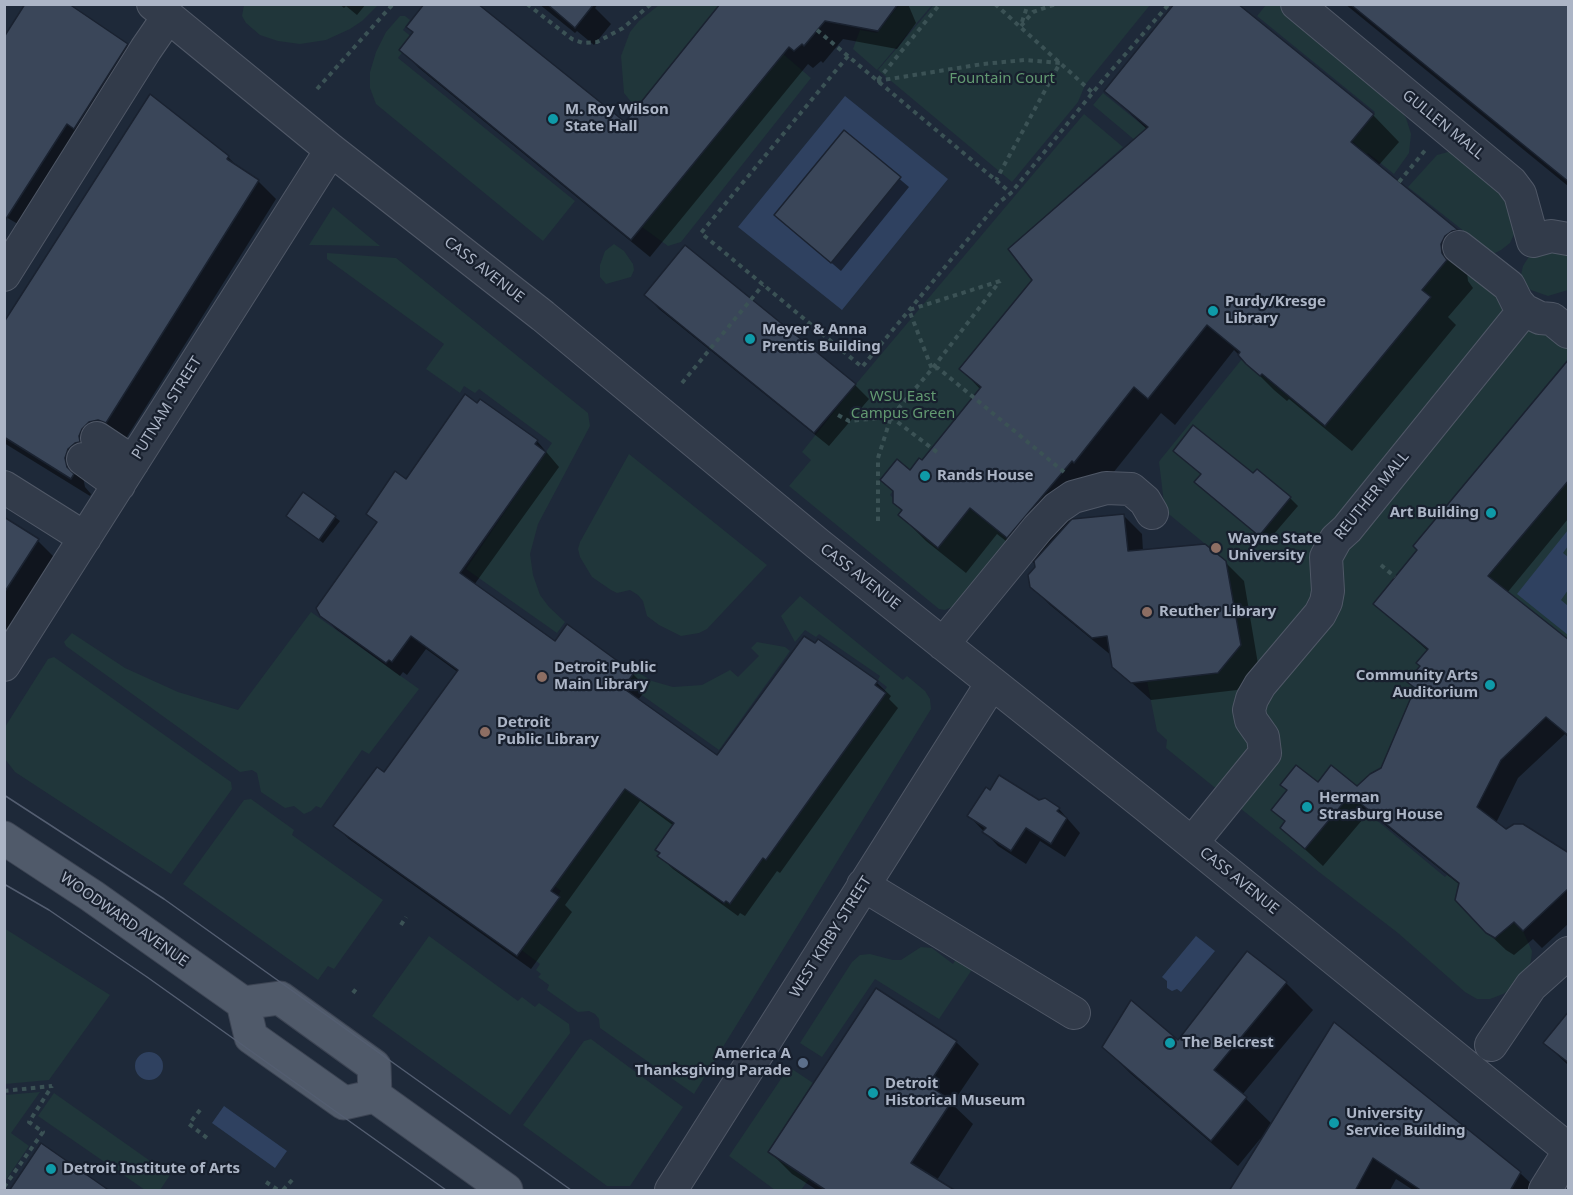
<!DOCTYPE html>
<html>
<head>
<meta charset="utf-8">
<style>
  body { margin:0 }
  #map { position:relative; width:1573px; height:1195px; overflow:hidden; background:#1e2939; font-family:"Noto Sans",sans-serif }
  canvas { display:block }
  .frame { position:absolute; inset:0; border:6px solid #acb5c6; pointer-events:none }
</style>
</head>
<body>
<div id="map">
<canvas width="1573" height="1195"></canvas>
<div class="frame"></div>
</div>
<script>
const ctx = document.querySelector('canvas').getContext('2d');
ctx.lineJoin = 'round';
function fill(path, color) { ctx.fillStyle = color; ctx.fill(path, 'evenodd'); }
const toPath = rows => new Path2D(rows.map(r => 'M' + r).join(''));
function stroke(path, color, width, dash) { ctx.strokeStyle = color; ctx.lineWidth = width; ctx.lineCap = dash ? 'butt' : 'round'; ctx.setLineDash(dash || []); ctx.stroke(path); }
function drawText(font, color, halo, rows, align = 'center') {
  ctx.font = font + ' "Noto Sans",sans-serif'; ctx.lineWidth = 4.5; ctx.setLineDash([]); ctx.textBaseline = 'middle'; ctx.strokeStyle = halo; ctx.fillStyle = color; for (const [text, x, y, turn = 0] of rows) {
    ctx.save(); ctx.translate(x, y); ctx.rotate((+turn || 0) * Math.PI / 180); ctx.textAlign = isNaN(turn) ? turn : align; if (halo) ctx.strokeText(text, 0, 0); ctx.fillText(text, 0, 0); ctx.restore();
  }
}
const green = toPath([
  [244,5,244,4,378,5,362,21,350,29,326,40,300,44,278,41,260,35,246,23,242,16],
  [659,5,720,5,636,108,624,93,621,56,630,32,639,21],
  [899,5,932,5,877,70,853,49,860,30,877,33],
  [934,5,934,4,1150,5,1085,85,1078,102,1012,182,878,70],
  [1266,5,1280,5,1389,94,1406,118,1411,134,1409,153,1394,174,1368,153,1275,267,1168,168,1093,105,1103,93,1281,238,1341,176,1362,150,1352,141,1375,112,1257,16],
  [400,16,405,16,410,20,403,30,413,38,398,58,575,201,543,241,376,104,370,88,370,72,376,52,386,32],
  [783,54,811,78,681,242,668,246,642,227],
  [1084,114,1123,147,1008,249,1032,280,959,369,983,389,922,460,920,458,910,470,897,459,880,479,893,491,890,495,893,498,893,503,902,510,898,515,938,547,955,527,952,525,995,481,972,510,1008,539,958,604,945,610,939,609,789,486,811,460,802,452,856,384],
  [1448,152,1454,152,1513,199,1516,230,1510,243,1501,250,1493,254,1408,187,1437,155],
  [333,207,380,246,309,245],
  [614,244,624,251,633,264,634,270,631,277,606,284,600,277,600,265,605,251],
  [1537,250,1568,251,1568,290,1548,296,1531,290,1525,284,1521,275,1523,266,1530,255],
  [327,253,396,258,588,413,590,426,538,524,530,554,533,575,540,595,549,607,565,622,557,633,466,569,552,443,479,389,475,393,464,386,460,393,426,369,444,344,327,259],
  [1450,257,1568,349,1568,359,1413,546,1417,550,1373,604,1428,649,1416,663,1420,666,1415,688,1381,768,1370,774,1372,796,1362,808,1445,877,1447,875,1463,885,1456,894,1456,901,1489,935,1498,936,1514,922,1523,931,1532,951,1531,960,1527,973,1516,986,1503,994,1490,999,1477,999,1465,992,1398,933,1319,872,1166,748,1167,740,1157,731,1147,681,1218,673,1241,645,1226,561,1165,511,1159,462,1161,459,1242,359,1325,426,1431,297,1421,291],
  [629,454,767,565,707,629,699,633,681,636,659,625,647,616,643,601,638,595,630,590,617,593,611,590,592,577,580,557,578,549,580,542],
  [1568,480,1568,640,1488,576],
  [800,596,903,680,907,676,925,691,930,699,931,709,694,1094,600,1028,599,1019,595,1014,589,1011,578,1012,547,990,549,985,538,977,541,974,536,970,540,964,520,949,561,891,553,885,623,787,674,823,655,849,660,853,658,856,723,904,765,855,767,856,887,687,878,680,880,676,819,634,816,637,805,630,795,642,781,616],
  [311,612,419,689,369,754,362,750,321,808,316,806,311,811,304,814,294,806,285,808,261,792,257,773,252,770,240,772,66,646,64,642,72,633,125,668,178,692,238,710],
  [757,642,785,647,790,651,719,750,625,683,634,670,652,681,673,687,702,685,730,670,738,677,759,656,751,648],
  [54,657,231,782,232,789,171,874,15,772,5,759,5,727,48,659],
  [251,799,294,830,292,835,383,900,334,969,328,966,318,980,183,884,244,800],
  [4,928,110,995,49,1080,5,1084],
  [429,936,518,1001,522,997,535,1007,539,1003,569,1024,570,1033,510,1115,372,1016],
  [921,947,932,948,953,964,957,958,973,968,939,1019,875,979,822,1057,800,1043,852,962,860,955,870,954,893,960,901,960],
  [591,1039,683,1107,630,1186,607,1186,523,1125,584,1041],
  [789,1067,813,1083,768,1152,809,1179,801,1190,775,1190,729,1156],
  [40,1092,11,1133,29,1146,5,1181,5,1095],
  [54,1093,170,1175,160,1190,145,1190,38,1116]
]);
const water = toPath([
  [845,96,948,179,842,310,738,227],
  [1568,530,1568,546,1563,553,1568,557,1568,590,1561,600,1568,606,1568,635,1517,594],
  [1196,936,1215,951,1181,992,1177,989,1172,991,1167,988,1167,981,1162,977],
  '135 1066a14 14 0 1 1 28 0a14 14 0 1 1-28 0Z',
  [224,1106,287,1151,275,1168,212,1123]
]);
const shadow = toPath([
  [339,4,366,4,357,15,346,6,344,8],
  [539,4,598,4,595,8,611,24,594,45,577,31,575,33],
  [722,4,908,4,916,23,897,49,843,39,823,63,821,61,813,68,808,64,650,257,419,68,401,49,626,124],
  [1345,4,1568,4,1568,186],
  [81,16,127,45,136,54,18,224,4,216],
  [1106,91,1373,115,1399,142,1378,166,1457,231,1482,256,1467,272,1468,281,1473,288,1448,317,1456,325,1352,451,1289,399,1287,401,1274,390,1234,350,1175,425,1161,413,1101,488,1099,486,1069,521,1123,515,1142,534,1143,551,1225,562,1244,581,1258,664,1237,690,1151,700,1113,666,1112,656,1050,605,1031,586,1036,568,1036,561,1034,563,997,534,966,573,926,541,900,515,903,511,910,472,923,462,981,390,961,369,1034,280,1148,130],
  [844,132,909,187,841,271,776,215],
  [228,157,241,170,258,181,276,199,125,440,83,477,85,487,91,494,90,496,4,443,4,325],
  [685,247,855,385,869,399,829,446,659,309,646,295],
  [1568,361,1568,519,1507,593,1568,643,1568,737,1565,734,1518,778,1496,823,1506,831,1568,856,1568,924,1542,948,1533,939,1514,955,1506,950,1487,932,1460,885,1369,812,1323,866,1282,828,1286,822,1273,809,1357,788,1382,769,1416,689,1428,651,1375,604],
  [537,441,559,467,474,585,556,643,633,674,647,688,638,700,717,757,819,641,877,683,891,696,889,699,898,708,780,873,777,871,745,916,740,913,738,916,673,869,659,856,674,826,640,801,565,905,572,912,531,969,349,839,335,826,384,774,459,673,426,649,407,675,403,672,400,676,336,629,322,615,378,523,368,514,406,481],
  [1253,476,1290,498,1298,506,1267,542,1204,490],
  [303,494,340,521,323,543,288,516],
  [4,519,38,541,64,567,4,639],
  [1039,802,1059,809,1080,833,1065,857,1040,841,1026,864,998,846,969,816],
  [1248,954,1286,983,1313,1010,1242,1095,1272,1124,1520,1173,1538,1190,1413,1190,1396,1179,1390,1190,1231,1190,1262,1140,1260,1139,1238,1166,1130,1073,1104,1047,1178,1042],
  [1568,1014,1568,1065,1545,1043],
  [956,1042,979,1064,952,1104,973,1124,937,1180,953,1190,817,1190,792,1174,770,1152]
]);
const building = toPath([
  [25,4,69,4,128,44,74,129,67,124,4,222,4,37,25,4],
  [424,4,478,4,625,122,720,4,898,4,878,31,825,21,804,46,802,44,794,51,789,47,631,240,399,50,413,32,406,27,424,4],
  [547,4,594,4,575,28,547,4],
  [1174,4,1238,4,1374,114,1351,142,1458,230,1452,231,1445,236,1441,244,1442,253,1447,260,1422,290,1431,297,1325,426,1262,374,1260,376,1246,364,1238,355,1240,352,1207,325,1148,399,1134,387,1074,463,1072,461,1007,538,970,508,938,548,898,515,902,510,893,503,893,491,880,480,897,459,910,470,919,458,922,460,981,387,959,369,1032,280,1008,249,1148,127,1104,91,1174,4],
  [1350,4,1569,4,1569,182,1350,4],
  [150,94,229,156,227,159,259,180,106,423,98,420,89,422,82,429,79,436,80,442,75,443,68,449,65,458,67,467,74,474,71,479,4,437,4,322,150,94],
  [844,130,901,177,831,263,774,215,844,130],
  [685,245,856,384,814,433,644,295,685,245],
  [1569,359,1569,480,1488,576,1569,640,1569,736,1546,717,1501,760,1477,807,1506,829,1514,824,1523,824,1569,853,1569,888,1523,931,1514,922,1495,938,1486,933,1455,900,1459,883,1350,795,1305,849,1280,828,1285,821,1271,810,1287,790,1280,785,1296,765,1318,782,1331,765,1357,786,1370,774,1381,768,1415,688,1407,682,1420,666,1416,663,1428,649,1373,604,1417,550,1413,546,1569,359],
  [465,394,477,403,480,399,538,440,535,444,546,452,460,573,555,641,567,624,634,673,623,688,717,755,804,636,815,643,818,639,878,681,875,685,886,693,766,860,763,858,730,904,726,901,724,903,657,856,660,853,655,850,674,823,625,789,551,891,560,897,517,956,333,826,377,767,384,772,458,670,411,636,392,662,389,660,386,663,320,616,316,608,377,522,366,514,395,471,406,479,465,394],
  [1193,425,1253,473,1257,469,1291,497,1259,536,1194,482,1201,474,1173,451,1193,425],
  [303,492,336,516,319,540,286,516,303,492],
  [1124,514,1128,551,1205,544,1226,561,1241,645,1218,673,1131,683,1112,667,1107,636,1092,638,1030,587,1028,575,1035,567,1034,561,1069,522,1072,519,1124,514],
  [4,517,39,539,4,593,4,517],
  [999,775,1039,800,1045,798,1060,808,1057,811,1067,818,1051,844,1026,828,1011,851,982,832,986,828,967,816,986,787,990,790,999,775],
  [1247,951,1287,982,1214,1070,1247,1097,1211,1141,1102,1047,1131,1000,1178,1040,1247,951],
  [876,988,957,1041,928,1085,952,1101,911,1163,956,1191,827,1191,768,1152,876,988],
  [1569,1011,1569,1063,1543,1043,1569,1011],
  [1334,1022,1521,1172,1510,1191,1422,1191,1373,1158,1355,1191,1229,1191,1334,1022],
  [41,1143,110,1191,9,1191,41,1143]
]);
const path = toPath([
  [527,4,572,39,583,43,597,42,623,28,651,4],
  [995,4,1093,93],
  [1022,22,1028,4],
  [1021,26,1033,12,1056,4],
  [817,30,1011,193],
  [848,56,701,233,862,367,998,203,1011,193,1103,80,1169,4],
  [878,80,940,4],
  [877,81,983,64,1025,60,1060,63,996,180],
  [317,89,393,4],
  [1399,182,1427,148],
  [1000,281,909,310,932,369,938,368,1064,472],
  [682,383,763,285],
  [838,415,849,421,891,417,938,453],
  [878,521,878,458,891,417,932,369,1000,281],
  [1381,565,1395,577],
  [401,925,406,917],
  [353,993,356,989],
  [4,1091,52,1086],
  [200,1110,189,1124,207,1138],
  [266,1182,278,1190],
  [4,1187,43,1132,29,1122,52,1086],
  [283,1190,293,1179]
]);
const minor = toPath([
  [153,4,331,150,543,316,818,544,1145,805,1568,1149],
  [1297,4,1511,182,1520,194,1533,241,1551,236,1568,239],
  [1459,247,1509,286,1517,302,1524,310,1540,318,1552,319,1568,332],
  [4,275,146,49,168,17],
  [97,438,133,462],
  [83,459,119,485],
  [4,487,85,538],
  [943,644,1038,528,1057,508,1073,497,1106,488,1131,489,1145,501,1152,513],
  [4,665,331,150],
  [1192,843,1265,753,1263,737,1251,720,1249,710,1252,699,1260,685,1320,614,1326,602,1328,591,1326,557,1336,539,1347,529,1524,310],
  [863,885,1074,1013],
  [1491,1045,1531,986,1568,953],
  [671,1190,992,683],
  [1545,1190,1568,1153]
]);
const major = toPath([
  [4,838,92,896,243,1003,251,1037,344,1103,375,1096,506,1190],
  [243,1003,280,998,374,1066,375,1096]
]);
const tram = toPath([
  [4,795,164,899,571,1190],
  [4,884,49,910,147,977,446,1190]
]);
const markers = [
  [553,119,6,"#0f9aa8"],
  [1213,311,6,"#0f9aa8"],
  [750,339,6,"#0f9aa8"],
  [925,476,6,"#0f9aa8"],
  [1491,513,6,"#0f9aa8"],
  [1216,548,6,"#8d6e63"],
  [1147,612,6,"#8d6e63"],
  [542,677,6,"#8d6e63"],
  [1490,685,6,"#0f9aa8"],
  [485,732,6,"#8d6e63"],
  [1307,807,6,"#0f9aa8"],
  [1170,1043,6,"#0f9aa8"],
  [803,1063,6,"#5c6f8a"],
  [873,1093,6,"#0f9aa8"],
  [1334,1123,6,"#0f9aa8"],
  [51,1169,6,"#0f9aa8"]
];
const parkNames = [
  ["Fountain Court",1002,79],
  ["WSU East",903,397],
  ["Campus Green",903,414]
];
const poiNames = [
  ["M. Roy Wilson",565,110],
  ["State Hall",565,127],
  ["Purdy/Kresge",1225,302],
  ["Library",1225,319],
  ["Meyer & Anna",762,330],
  ["Prentis Building",762,347],
  ["Rands House",937,476],
  ["Art Building",1479,513,"right"],
  ["Wayne State",1228,539],
  ["University",1228,556],
  ["Reuther Library",1159,612],
  ["Detroit Public",554,668],
  ["Main Library",554,685],
  ["Community Arts",1478,676,"right"],
  ["Auditorium",1478,693,"right"],
  ["Detroit",497,723],
  ["Public Library",497,740],
  ["Herman",1319,798],
  ["Strasburg House",1319,815],
  ["The Belcrest",1182,1043],
  ["America A",791,1054,"right"],
  ["Thanksgiving Parade",791,1071,"right"],
  ["Detroit",885,1084],
  ["Historical Museum",885,1101],
  ["University",1346,1114],
  ["Service Building",1346,1131],
  ["Detroit Institute of Arts",63,1169]
];
const streetNames = [
  ["GULLEN MALL",1443,125,39],
  ["CASS AVENUE",484,270,38],
  ["PUTNAM STREET",167,408,-58],
  ["REUTHER MALL",1372,496,-51],
  ["CASS AVENUE",860,577,38],
  ["CASS AVENUE",1239,881,39],
  ["WOODWARD AVENUE",124,920,35],
  ["WEST KIRBY STREET",831,937,-58]
];
fill(green, '#20363a');
fill(water, '#2f4160');
fill(shadow, '#0007');
fill(building, '#3a4659');
stroke(building, '#1a2230', 1.5);
stroke(minor, '#505867', 34);
stroke(major, '#3c4453', 35);
stroke(path, '#3b5255', 4, [4.5, 4.5]);
stroke(minor, '#323b4a', 32);
stroke(major, '#505a6a', 33);
stroke(tram, '#545e71', 1.5);
for (const [x, y, r, color] of markers) { const dot = new Path2D(); dot.arc(x, y, r, 0, 2 * Math.PI); ctx.fillStyle = color; ctx.fill(dot); stroke(dot, '#18202e', 2); }
drawText('15px', '#629971', '#18202e', parkNames);
drawText('bold 15px', '#acb5c6', '#18202e', poiNames, 'left');
drawText('15px', '#acb5c6', '#18202e', streetNames);
</script>
</body>
</html>
